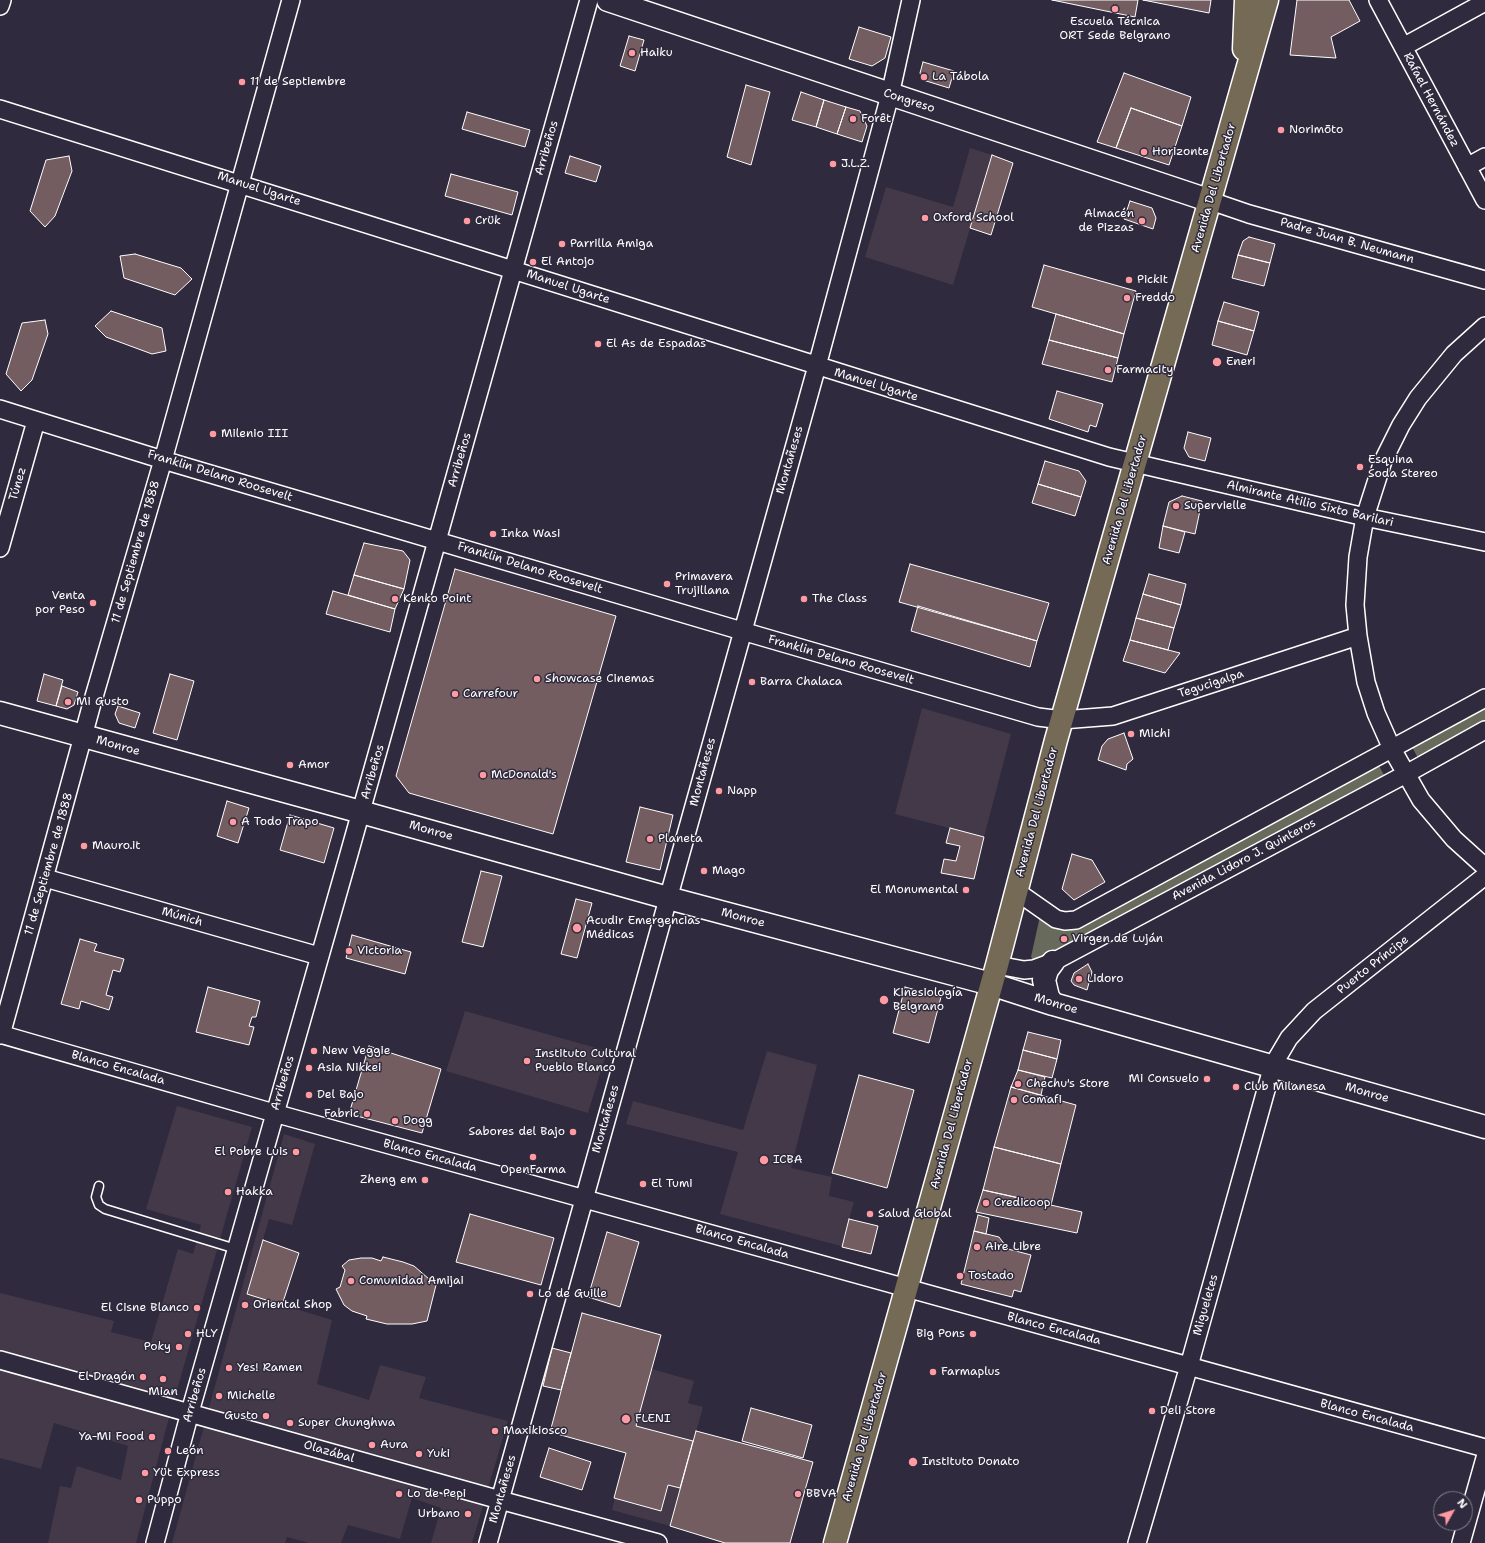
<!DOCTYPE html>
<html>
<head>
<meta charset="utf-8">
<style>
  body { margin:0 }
  #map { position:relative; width:1485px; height:1543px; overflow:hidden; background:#2f2a3d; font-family:"Shantell Sans",sans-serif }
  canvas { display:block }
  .north { position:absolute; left:1433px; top:1491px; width:40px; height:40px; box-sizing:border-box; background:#2f2a3d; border:1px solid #827f8b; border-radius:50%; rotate:51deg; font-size:11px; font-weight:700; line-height:16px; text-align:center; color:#fff }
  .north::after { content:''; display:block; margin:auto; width:14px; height:18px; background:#ff9aa2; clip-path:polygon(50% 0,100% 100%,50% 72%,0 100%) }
</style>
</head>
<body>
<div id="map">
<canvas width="1485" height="1543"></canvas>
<div class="north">N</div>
</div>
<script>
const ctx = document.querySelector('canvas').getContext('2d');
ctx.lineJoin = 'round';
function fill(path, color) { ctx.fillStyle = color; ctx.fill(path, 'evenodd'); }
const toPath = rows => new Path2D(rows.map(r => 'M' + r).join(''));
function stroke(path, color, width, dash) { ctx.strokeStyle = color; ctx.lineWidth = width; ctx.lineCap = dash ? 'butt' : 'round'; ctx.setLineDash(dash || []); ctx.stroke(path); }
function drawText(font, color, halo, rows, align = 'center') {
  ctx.font = font + ' "Shantell Sans",sans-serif'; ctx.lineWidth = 3; ctx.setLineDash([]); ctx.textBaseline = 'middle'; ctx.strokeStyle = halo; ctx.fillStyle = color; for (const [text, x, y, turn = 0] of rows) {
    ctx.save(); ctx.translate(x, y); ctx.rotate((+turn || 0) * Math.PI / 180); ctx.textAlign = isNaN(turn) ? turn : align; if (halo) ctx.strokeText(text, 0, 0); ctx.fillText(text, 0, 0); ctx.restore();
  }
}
const built = toPath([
  [970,148,992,155,953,285,865,257,886,187,953,207],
  [922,708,1011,734,984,837,895,814],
  [465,1011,607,1051,588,1113,446,1071],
  [767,1051,817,1065,791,1168,832,1177,829,1196,854,1202,849,1219,878,1226,871,1254,720,1214,738,1152,626,1124,633,1101,743,1130],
  [177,1106,252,1127,167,1425,136,1543,48,1543,60,1486,71,1488,77,1466,121,1480,128,1446,54,1423,41,1469,0,1458,0,1293,114,1321,111,1332,151,1342,178,1249,193,1254,201,1225,146,1209],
  [284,1134,315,1144,292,1225,269,1219,247,1294,332,1320,317,1384,369,1400,380,1365,426,1377,419,1398,508,1421,472,1543,431,1543,441,1508,412,1498,400,1539,348,1525,341,1543,309,1543,287,1537,285,1543,172,1543],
  [582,1313,661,1335,652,1369,694,1381,688,1403,703,1407,670,1526,612,1510,626,1453,550,1432]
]);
const green = toPath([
  [1485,706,1485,721,1418,758,1412,747],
  [1378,764,1384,775,1041,964,1034,961,1031,957,1040,916,1057,928,1067,929]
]);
const building = toPath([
  [1052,0,1138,0,1135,17,1052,0],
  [1143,0,1211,0,1209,13,1143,0],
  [1297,0,1349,0,1360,21,1331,37,1336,58,1290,55,1297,0],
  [859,27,891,37,885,58,872,66,849,59,859,27],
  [629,36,644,40,635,71,620,66,629,36],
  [923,62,954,71,949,88,923,80,920,73,923,62],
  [1124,73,1191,97,1182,126,1131,108,1116,148,1097,142,1124,73],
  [746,85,770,92,751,165,727,157,746,85],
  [801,92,824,100,816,127,792,120,801,92],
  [824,100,846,107,837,134,816,127,824,100],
  [846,107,860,111,867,126,862,142,837,134,846,107],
  [1131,108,1182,126,1169,165,1116,148,1131,108],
  [467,112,530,130,525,147,462,129,467,112],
  [992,155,1013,163,991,235,970,228,992,155],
  [69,156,72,171,55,216,45,227,30,211,46,160,69,156],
  [570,156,601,166,596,182,565,173,570,156],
  [451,174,518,192,512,215,445,196,451,174],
  [1130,201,1152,208,1156,218,1153,229,1124,219,1130,201],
  [1249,237,1275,244,1270,263,1238,255,1243,241,1249,237],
  [135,254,181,268,192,279,175,295,124,278,120,256,135,254],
  [1238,255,1270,263,1264,286,1232,278,1238,255],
  [1044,265,1136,291,1124,334,1032,307,1044,265],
  [1224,302,1259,312,1254,331,1218,321,1224,302],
  [111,311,162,328,166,351,152,354,106,337,95,326,111,311],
  [1056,314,1124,334,1118,358,1049,340,1056,314],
  [45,320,48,334,32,380,21,391,6,374,22,323,45,320],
  [1218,321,1254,331,1247,355,1212,345,1218,321],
  [1049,340,1118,358,1112,382,1042,364,1049,340],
  [1057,391,1103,404,1096,427,1090,425,1088,432,1049,419,1057,391],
  [1188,432,1211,438,1205,461,1189,457,1184,448,1188,432],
  [1045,461,1079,471,1086,481,1081,497,1038,484,1045,461],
  [1038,484,1081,497,1075,516,1032,503,1038,484],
  [1182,496,1202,501,1195,534,1163,526,1169,502,1182,496],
  [1163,526,1185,532,1179,553,1159,548,1163,526],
  [364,543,403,551,410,560,404,589,354,575,364,543],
  [910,564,1049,603,1037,641,899,602,910,564],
  [455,569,616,616,553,834,409,793,396,776,455,569],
  [1149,574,1186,584,1181,605,1143,594,1149,574],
  [354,575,404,589,395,609,348,595,354,575],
  [333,591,395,609,390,632,326,614,333,591],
  [1143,594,1181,605,1174,628,1136,618,1143,594],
  [918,606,1037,641,1030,667,911,631,918,606],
  [1136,618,1174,628,1168,650,1130,640,1136,618],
  [1130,640,1168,650,1180,653,1165,673,1123,661,1130,640],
  [44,674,63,680,56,706,37,701,44,674],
  [170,674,194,681,177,740,153,733,170,674],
  [62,686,78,692,74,705,67,709,56,706,62,686],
  [118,706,140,713,135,728,119,723,115,714,118,706],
  [1124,733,1133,759,1127,764,1126,770,1098,760,1102,746,1108,739,1124,733],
  [227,801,249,808,238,843,217,836,227,801],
  [640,807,673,815,660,870,626,862,640,807],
  [290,815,334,828,324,863,280,850,290,815],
  [950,828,984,837,974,879,941,873,944,859,956,861,960,846,946,843,950,828],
  [1072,854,1092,860,1105,882,1074,900,1062,889,1072,854],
  [481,871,502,876,483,947,462,942,481,871],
  [576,899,592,903,577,958,561,954,576,899],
  [352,935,411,952,405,974,346,958,352,935],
  [80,939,97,944,94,951,124,959,120,972,113,970,106,995,113,997,109,1010,81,1001,79,1009,61,1004,80,939],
  [1088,964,1092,972,1087,990,1074,985,1071,981,1074,973,1088,964],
  [208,987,260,1001,256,1017,252,1017,249,1026,254,1027,249,1045,196,1032,208,987],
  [905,987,941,997,929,1043,893,1033,905,987],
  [1028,1032,1061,1040,1057,1059,1023,1050,1028,1032],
  [369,1046,441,1069,422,1133,349,1114,369,1046],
  [1023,1050,1057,1059,1052,1078,1018,1070,1023,1050],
  [1018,1070,1045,1077,1041,1095,1011,1087,1018,1070],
  [859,1075,914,1090,887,1188,832,1173,859,1075],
  [1011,1087,1076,1105,1061,1164,994,1147,1011,1087],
  [994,1147,1061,1164,1051,1205,983,1190,994,1147],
  [983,1190,1082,1212,1077,1233,976,1212,983,1190],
  [470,1214,554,1238,541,1285,456,1262,470,1214],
  [978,1215,989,1218,986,1234,974,1231,978,1215],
  [849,1219,878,1226,871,1254,842,1247,849,1219],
  [974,1231,999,1237,1008,1249,1031,1255,1021,1292,1014,1290,1012,1297,961,1284,974,1231],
  [607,1232,639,1242,620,1307,588,1297,607,1232],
  [263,1240,299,1253,282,1305,247,1294,263,1240],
  [383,1257,403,1262,414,1266,436,1285,427,1321,412,1324,387,1324,366,1319,367,1316,352,1311,344,1305,336,1289,340,1287,345,1270,342,1266,349,1260,361,1258,372,1258,381,1261,383,1257],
  [582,1313,661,1335,636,1426,693,1441,680,1488,668,1485,661,1511,614,1498,626,1453,550,1432,582,1313],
  [552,1348,571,1353,561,1390,543,1386,552,1348],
  [751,1408,812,1425,803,1458,742,1441,751,1408],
  [696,1431,813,1462,790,1543,725,1543,670,1526,696,1431],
  [549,1448,591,1462,582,1490,540,1477,549,1448]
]);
const lane = toPath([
  [99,1186,96,1197,99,1205,105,1209,236,1249]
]);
const street = toPath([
  [1378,0,1485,200],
  [0,6,2,0],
  [1403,47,1485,2],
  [0,109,1109,457,1365,517,1485,542],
  [1467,167,1485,157],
  [1211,201,1249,214,1485,280],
  [1485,326,1454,354,1418,398,1401,425,1383,461,1365,517,1358,557,1355,605,1358,636,1366,682,1376,713,1392,749,1421,800,1454,839,1485,867],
  [0,409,163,460,742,631,1038,717,1062,720,1113,716,1358,636],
  [0,548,36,421],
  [45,878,319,956],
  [1016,891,1056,919,1065,921,1076,920,1485,698],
  [997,965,1024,970,1034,969,1053,962,1406,774,1485,730],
  [0,1034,274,1113,1485,1448],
  [1,1035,91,707,163,460,291,0],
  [0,1360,500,1500,658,1543],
  [155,1543,190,1412,349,854,589,0],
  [488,1543,817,366,890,95,911,0],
  [1137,1543,1189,1366,1273,1065,1289,1038,1314,1011,1485,876],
  [1461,1543,1485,1458]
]);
const secondary = toPath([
  [608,0,1211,201],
  [0,713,361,812,668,898,991,984,1053,1004,1485,1127],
  [1053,962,1047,970,1044,980,1048,997,1053,1004]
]);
const primary = toPath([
  [1244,49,1246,0],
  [835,1543,997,965,1056,740,1267,0]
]);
const markers = [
  [1115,9,4,"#ff9aa2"],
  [632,53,4,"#ff9aa2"],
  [924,77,4,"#ff9aa2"],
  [242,82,4,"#ff9aa2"],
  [853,119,4,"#ff9aa2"],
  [1281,130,4,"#ff9aa2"],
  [1144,152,4,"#ff9aa2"],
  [833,164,4,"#ff9aa2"],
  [925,218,4,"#ff9aa2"],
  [467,221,4,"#ff9aa2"],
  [1142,221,4,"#ff9aa2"],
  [562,244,4,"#ff9aa2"],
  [533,262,4,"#ff9aa2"],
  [1129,280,4,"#ff9aa2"],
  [1127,298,4,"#ff9aa2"],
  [598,344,4,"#ff9aa2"],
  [1217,362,5,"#ff9aa2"],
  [1108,370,4,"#ff9aa2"],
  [213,434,4,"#ff9aa2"],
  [1360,467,4,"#ff9aa2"],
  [1176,506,4,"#ff9aa2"],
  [493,534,4,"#ff9aa2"],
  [667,584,4,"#ff9aa2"],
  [395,599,4,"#ff9aa2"],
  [804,599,4,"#ff9aa2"],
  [93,603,4,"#ff9aa2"],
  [537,679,4,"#ff9aa2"],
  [752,682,4,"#ff9aa2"],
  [455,694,4,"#ff9aa2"],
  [68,702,4,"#ff9aa2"],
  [1131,734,4,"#ff9aa2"],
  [290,765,4,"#ff9aa2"],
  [483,775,4,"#ff9aa2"],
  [719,791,4,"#ff9aa2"],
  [233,822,4,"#ff9aa2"],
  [650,839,4,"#ff9aa2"],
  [84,846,4,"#ff9aa2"],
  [704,871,4,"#ff9aa2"],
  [966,890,4,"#ff9aa2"],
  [577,928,5,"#ff9aa2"],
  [1064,939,4,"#ff9aa2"],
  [349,951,4,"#ff9aa2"],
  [1079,979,4,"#ff9aa2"],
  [884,1000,5,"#ff9aa2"],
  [314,1051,4,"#ff9aa2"],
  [527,1061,4,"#ff9aa2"],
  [309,1068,4,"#ff9aa2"],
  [1207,1079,4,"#ff9aa2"],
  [1018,1084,4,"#ff9aa2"],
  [1236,1087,4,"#ff9aa2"],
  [309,1095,4,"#ff9aa2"],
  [1014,1100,4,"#ff9aa2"],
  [367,1114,4,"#ff9aa2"],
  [395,1121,4,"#ff9aa2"],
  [573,1132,4,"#ff9aa2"],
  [296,1152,4,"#ff9aa2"],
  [533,1157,4,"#ff9aa2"],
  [764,1160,5,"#ff9aa2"],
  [425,1180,4,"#ff9aa2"],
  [643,1184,4,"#ff9aa2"],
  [228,1192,4,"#ff9aa2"],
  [986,1203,4,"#ff9aa2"],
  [870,1214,4,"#ff9aa2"],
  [977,1247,4,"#ff9aa2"],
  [960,1276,4,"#ff9aa2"],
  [351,1281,4,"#ff9aa2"],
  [530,1294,4,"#ff9aa2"],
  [245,1305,4,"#ff9aa2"],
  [197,1308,4,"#ff9aa2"],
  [188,1334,4,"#ff9aa2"],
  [973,1334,4,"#ff9aa2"],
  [179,1347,4,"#ff9aa2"],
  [229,1368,4,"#ff9aa2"],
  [933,1372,4,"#ff9aa2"],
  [143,1377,4,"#ff9aa2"],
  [163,1379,4,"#ff9aa2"],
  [219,1396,4,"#ff9aa2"],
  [1152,1411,4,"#ff9aa2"],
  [266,1416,4,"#ff9aa2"],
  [626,1419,5,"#ff9aa2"],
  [290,1423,4,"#ff9aa2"],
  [495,1431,4,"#ff9aa2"],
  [152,1437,4,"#ff9aa2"],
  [372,1445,4,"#ff9aa2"],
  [168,1451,4,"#ff9aa2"],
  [419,1454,4,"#ff9aa2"],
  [913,1462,5,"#ff9aa2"],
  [145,1473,4,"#ff9aa2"],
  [399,1494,4,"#ff9aa2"],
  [798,1494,4,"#ff9aa2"],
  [139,1500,4,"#ff9aa2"],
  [468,1514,4,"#ff9aa2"]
];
const poiNames = [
  ["Escuela Técnica",1115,22,"center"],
  ["ORT Sede Belgrano",1115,36,"center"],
  ["Haiku",640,53],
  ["La Tábola",932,77],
  ["11 de Septiembre",250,82],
  ["Forêt",861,119],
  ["Norimōto",1289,130],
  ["Horizonte",1152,152],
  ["J.L.Z.",841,164],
  ["Almacén",1134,214,"right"],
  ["de Pizzas",1134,228,"right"],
  ["Oxford School",933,218],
  ["Crük",475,221],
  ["Parrilla Amiga",570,244],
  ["El Antojo",541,262],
  ["Pickit",1137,280],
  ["Freddo",1135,298],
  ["El As de Espadas",606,344],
  ["Eneri",1226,362],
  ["Farmacity",1116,370],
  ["Milenio III",221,434],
  ["Esquina",1368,460],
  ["Soda Stereo",1368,474],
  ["Supervielle",1184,506],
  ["Inka Wasi",501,534],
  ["Primavera",675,577],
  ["Trujillana",675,591],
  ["Venta",85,596,"right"],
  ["por Peso",85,610,"right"],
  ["Kenko Point",403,599],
  ["The Class",812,599],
  ["Showcase Cinemas",545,679],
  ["Barra Chalaca",760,682],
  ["Carrefour",463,694],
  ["Mi Gusto",76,702],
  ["Michi",1139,734],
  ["Amor",298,765],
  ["McDonald's",491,775],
  ["Napp",727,791],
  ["A Todo Trapo",241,822],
  ["Planeta",658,839],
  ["Mauro.it",92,846],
  ["Mago",712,871],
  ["El Monumental",958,890,"right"],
  ["Acudir Emergencias",586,921],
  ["Médicas",586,935],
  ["Virgen de Luján",1072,939],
  ["Victoria",357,951],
  ["Lidoro",1087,979],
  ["Kinesiología",893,993],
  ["Belgrano",893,1007],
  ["New Veggie",322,1051],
  ["Instituto Cultural",535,1054],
  ["Pueblo Blanco",535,1068],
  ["Asia Nikkei",317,1068],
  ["Mi Consuelo",1199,1079,"right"],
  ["Chechu's Store",1026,1084],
  ["Club Milanesa",1244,1087],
  ["Del Bajo",317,1095],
  ["Comafi",1022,1100],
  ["Fabric",359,1114,"right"],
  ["Dogg",403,1121],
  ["Sabores del Bajo",565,1132,"right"],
  ["El Pobre Luis",288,1152,"right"],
  ["ICBA",773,1160],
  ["OpenFarma",533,1170,"center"],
  ["Zheng em",417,1180,"right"],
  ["El Tumi",651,1184],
  ["Hakka",236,1192],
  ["Credicoop",994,1203],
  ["Salud Global",878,1214],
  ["Aire Libre",985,1247],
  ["Tostado",968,1276],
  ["Comunidad Amijai",359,1281],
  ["Lo de Guille",538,1294],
  ["Oriental Shop",253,1305],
  ["El Cisne Blanco",189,1308,"right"],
  ["HLY",196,1334],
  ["Big Pons",965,1334,"right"],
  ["Poky",171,1347,"right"],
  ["Yes! Ramen",237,1368],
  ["Farmaplus",941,1372],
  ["El Dragón",135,1377,"right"],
  ["Mian",163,1392,"center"],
  ["Michelle",227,1396],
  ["Deli Store",1160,1411],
  ["Gusto",258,1416,"right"],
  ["FLENI",635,1419],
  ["Super Chunghwa",298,1423],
  ["Maxikiosco",503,1431],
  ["Ya-Mi Food",144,1437,"right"],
  ["Aura",380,1445],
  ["León",176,1451],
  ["Yuki",427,1454],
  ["Instituto Donato",922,1462],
  ["Yüt Express",153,1473],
  ["Lo de Pepi",407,1494],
  ["BBVA",806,1494],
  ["Puppo",147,1500],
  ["Urbano",460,1514,"right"]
];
const streetNames = [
  ["Rafael Hernández",1431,100,62],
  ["Congreso",909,101,18],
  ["Arribeños",547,148,-74],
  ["Avenida Del Libertador",1214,188,-74],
  ["Manuel Ugarte",259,189,18],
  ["Padre Juan B. Neumann",1347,241,16],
  ["Manuel Ugarte",568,287,18],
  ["Manuel Ugarte",876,385,17],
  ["Arribeños",460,460,-74],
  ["Montañeses",790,460,-74],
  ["Franklin Delano Roosevelt",220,476,17],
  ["Túnez",18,484,-74],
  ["Avenida Del Libertador",1125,500,-74],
  ["Almirante Atilio Sixto Barilari",1310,504,13],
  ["11 de Septiembre de 1888",136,552,-74],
  ["Franklin Delano Roosevelt",530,568,17],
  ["Franklin Delano Roosevelt",841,660,16],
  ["Tegucigalpa",1211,684,-18],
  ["Monroe",118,746,16],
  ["Arribeños",373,772,-74],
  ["Montañeses",703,772,-75],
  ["Avenida Del Libertador",1037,812,-75],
  ["Monroe",431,831,16],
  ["Avenida Lidoro J. Quinteros",1244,860,-28],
  ["11 de Septiembre de 1888",49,864,-74],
  ["Múnich",182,917,16],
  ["Monroe",743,918,15],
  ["Puerto Príncipe",1373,965,-38],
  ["Monroe",1056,1004,17],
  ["Blanco Encalada",118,1068,16],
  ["Arribeños",283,1083,-74],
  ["Monroe",1367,1093,16],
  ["Montañeses",606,1119,-74],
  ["Avenida Del Libertador",952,1124,-75],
  ["Blanco Encalada",430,1156,15],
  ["Blanco Encalada",742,1242,16],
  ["Migueletes",1206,1305,-74],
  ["Blanco Encalada",1054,1329,15],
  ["Arribeños",195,1395,-74],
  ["Blanco Encalada",1367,1416,15],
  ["Avenida Del Libertador",865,1437,-74],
  ["Olazábal",329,1452,16],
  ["Montañeses",503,1489,-74]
];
fill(built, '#433948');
fill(green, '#686a5c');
fill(building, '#735d61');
stroke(building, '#fff', 1);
stroke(lane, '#fff', 11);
stroke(street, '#fff', 20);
stroke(secondary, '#fff', 25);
stroke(primary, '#fff', 25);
stroke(lane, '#2f2a3d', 8);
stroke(street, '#2f2a3d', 17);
stroke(secondary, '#2f2a3d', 22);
stroke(primary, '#756a55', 22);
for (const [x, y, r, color] of markers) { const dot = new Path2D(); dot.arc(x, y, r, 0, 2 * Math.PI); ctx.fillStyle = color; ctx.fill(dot); stroke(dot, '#2f2a3d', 1.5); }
drawText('12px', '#fff', '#2f2a3d', poiNames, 'left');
drawText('12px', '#fff', '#2f2a3d', streetNames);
</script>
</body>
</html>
